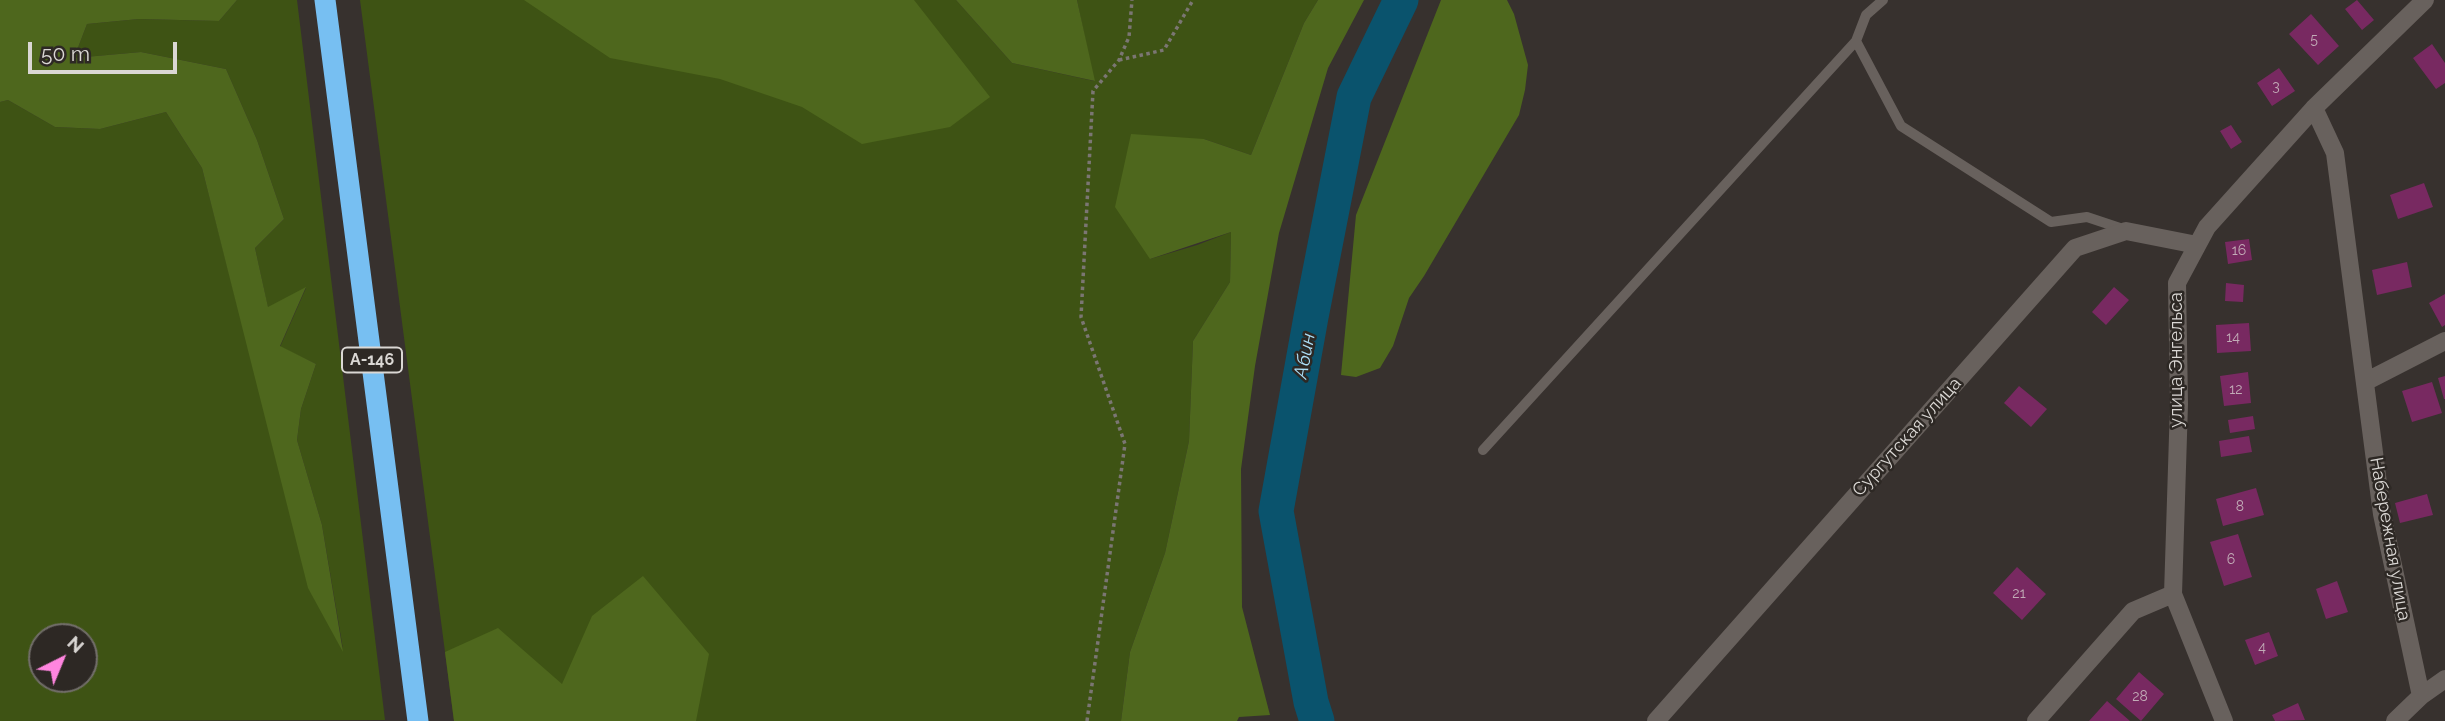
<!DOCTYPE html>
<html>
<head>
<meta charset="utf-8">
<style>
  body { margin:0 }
  #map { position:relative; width:2445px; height:721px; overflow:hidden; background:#37312e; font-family:Raleway,sans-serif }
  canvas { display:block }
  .north { position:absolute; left:28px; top:623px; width:70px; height:70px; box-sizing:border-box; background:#2d2824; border:2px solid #726e6a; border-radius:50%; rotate:43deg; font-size:19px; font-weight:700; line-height:28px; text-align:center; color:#dad7d4 }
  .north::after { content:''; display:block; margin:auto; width:24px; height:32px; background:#ff85df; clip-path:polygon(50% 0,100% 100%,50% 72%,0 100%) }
  .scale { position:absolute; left:28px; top:42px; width:149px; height:32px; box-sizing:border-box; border:4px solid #dad7d4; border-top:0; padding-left:9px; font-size:21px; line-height:24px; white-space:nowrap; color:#dad7d4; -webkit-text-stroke:5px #2d2824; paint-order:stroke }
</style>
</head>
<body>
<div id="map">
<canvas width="2445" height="721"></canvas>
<div class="north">N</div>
<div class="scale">50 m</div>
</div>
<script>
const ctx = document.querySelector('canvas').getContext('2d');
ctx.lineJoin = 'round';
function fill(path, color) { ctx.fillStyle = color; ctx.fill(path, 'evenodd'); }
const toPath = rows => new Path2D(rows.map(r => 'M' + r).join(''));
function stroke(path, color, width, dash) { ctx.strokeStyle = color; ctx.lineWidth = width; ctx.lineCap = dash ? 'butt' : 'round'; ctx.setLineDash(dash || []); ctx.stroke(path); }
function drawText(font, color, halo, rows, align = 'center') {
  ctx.font = font + ' Raleway,sans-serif'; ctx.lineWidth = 5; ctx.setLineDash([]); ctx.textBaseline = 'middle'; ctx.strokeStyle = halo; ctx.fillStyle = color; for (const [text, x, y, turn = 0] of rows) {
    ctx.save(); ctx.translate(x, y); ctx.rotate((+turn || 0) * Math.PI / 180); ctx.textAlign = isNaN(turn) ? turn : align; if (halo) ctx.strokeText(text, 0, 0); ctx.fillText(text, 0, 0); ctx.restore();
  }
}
const green = toPath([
  [237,0,297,0,385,720,0,721,0,102,8,100,55,127,100,129,166,112,202,168,237,304,343,649,322,525,297,440,301,409,316,364,280,347,306,288,268,308,255,248,284,219,257,140,226,69,141,52,74,58,87,24,139,19,219,21],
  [42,637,84,637,84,679,42,679],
  [360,0,956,0,1012,63,1094,81,1077,0,1318,0,1304,23,1251,155,1204,139,1150,259,1197,245,1231,232,1230,282,1193,341,1189,441,1165,553,1130,652,1121,721,454,721]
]);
const forest = toPath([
  [0,0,237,0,219,21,139,19,87,24,74,58,141,52,226,69,257,140,284,219,255,248,268,307,306,287,280,346,316,364,301,409,297,440,322,525,343,652,308,588,202,168,166,112,100,129,55,127,8,100,0,102],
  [524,0,914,0,990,97,950,127,862,144,802,107,720,79,610,58],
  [956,0,1077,0,1095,81,1012,63],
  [1318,0,1364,0,1328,68,1279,233,1255,366,1241,469,1242,607,1270,715,1239,717,1237,721,1121,721,1130,652,1165,553,1189,441,1193,341,1230,282,1231,232,1150,259,1115,207,1131,134,1204,139,1251,155,1304,23],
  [1441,0,1507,0,1514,14,1528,65,1525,90,1519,115,1424,276,1409,298,1393,346,1380,368,1356,377,1341,375,1356,215],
  [643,576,709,654,696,721,454,721,445,652,498,628,562,684,592,616]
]);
const river = toPath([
  [1317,721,1311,702,1276,511,1311,317,1354,97,1401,0]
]);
const building = toPath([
  [2357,0,2374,20,2362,30,2345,9],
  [2311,14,2339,46,2318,65,2289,34],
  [2432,44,2445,63,2445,83,2436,89,2413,58],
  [2279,68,2295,91,2272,106,2257,83],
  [2231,125,2242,142,2231,149,2220,131],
  [2424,183,2433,207,2398,219,2390,195],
  [2249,239,2252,260,2228,264,2225,242],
  [2407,262,2412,287,2377,295,2372,270],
  [2226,283,2244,285,2243,302,2225,301],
  [2114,287,2129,300,2106,325,2092,312],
  [2445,294,2445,325,2442,327,2429,303],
  [2249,323,2251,351,2217,353,2216,325],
  [2248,372,2251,403,2224,406,2220,376],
  [2445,376,2445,399,2444,399,2438,378],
  [2432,382,2442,413,2412,422,2402,391],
  [2019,386,2047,409,2031,427,2004,403],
  [2253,416,2255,429,2230,433,2228,420],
  [2249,436,2252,452,2221,457,2219,441],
  [2256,488,2264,515,2223,526,2216,499],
  [2427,494,2433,515,2400,523,2395,503],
  [2238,534,2252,577,2224,586,2210,542],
  [2017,567,2046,594,2022,620,1993,593],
  [2337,581,2348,612,2326,619,2316,589],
  [2269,632,2278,656,2255,665,2245,640],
  [2139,672,2164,694,2141,721,2116,699],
  [2107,701,2130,721,2089,721],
  [2298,703,2305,720,2275,721,2272,715]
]);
const path = toPath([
  [1119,60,1164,50,1193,0],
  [1087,721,1125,444,1081,317,1093,91,1119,60,1129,37,1132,0]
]);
const lane = toPath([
  [1883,0,1866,15,1856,41,1901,126,2051,222,2087,217,2126,230],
  [1483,450,1856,41]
]);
const street = toPath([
  [2314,108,2335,153,2382,514,2421,696],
  [2365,382,2445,341],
  [1656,721,2075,248,2126,231,2197,245],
  [2036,721,2133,611,2173,594],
  [2224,721,2173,594,2179,404,2177,283,2207,227,2314,108,2425,0],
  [2395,721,2421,696,2445,679]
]);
const highway = toPath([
  [325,0,418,721]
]);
const numberNames = [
  ["5",2314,40],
  ["3",2276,87],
  ["16",2239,251],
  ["14",2233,338],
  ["12",2236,390],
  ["8",2240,507],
  ["6",2231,560],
  ["21",2019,594],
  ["4",2262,648],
  ["28",2140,697]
];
const shields = [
  [372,360,60]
];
const shieldNames = [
  ["А-146",372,360]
];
const streetNames = [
  ["улица Энгельса",2177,360,-90],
  ["Сургутская улица",1907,437,-48],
  ["Набережная улица",2390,539,80]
];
const waterNames = [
  ["Абин",1305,356,-79]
];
fill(green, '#3e5314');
fill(forest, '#4e671d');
stroke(river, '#0a536d', 35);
fill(building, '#782961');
stroke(path, '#7b7673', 3.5, [3.5, 3.5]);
stroke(lane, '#68615d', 10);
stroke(street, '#68615d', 18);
stroke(highway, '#77bff2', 21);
drawText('14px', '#c2acb7', null, numberNames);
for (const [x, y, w] of shields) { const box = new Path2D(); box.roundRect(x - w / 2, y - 12.5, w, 25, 5); ctx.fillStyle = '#2d2824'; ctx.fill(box); stroke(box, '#dad7d4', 2); }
drawText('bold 16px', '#dad7d4', null, shieldNames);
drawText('18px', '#dad7d4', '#2d2824', streetNames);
drawText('italic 19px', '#abdff8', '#2d2824', waterNames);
</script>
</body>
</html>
